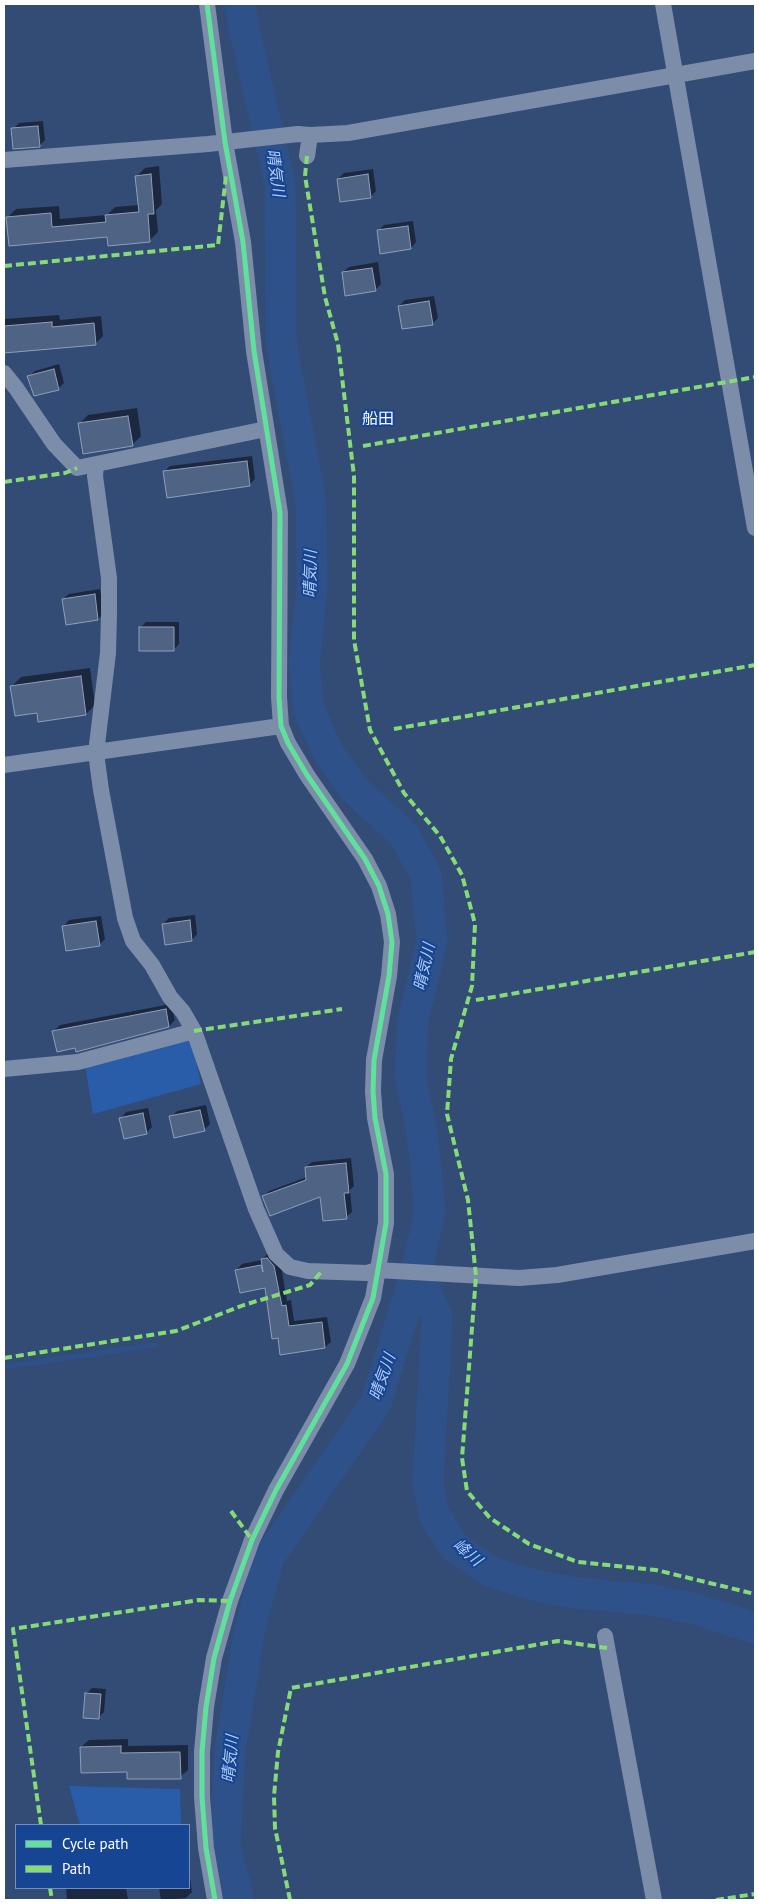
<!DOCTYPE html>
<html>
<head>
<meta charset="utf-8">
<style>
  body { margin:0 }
  #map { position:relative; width:759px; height:1904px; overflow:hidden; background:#334c76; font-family:"PT Sans",sans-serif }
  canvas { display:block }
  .frame { position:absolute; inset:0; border:5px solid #fff; pointer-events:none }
  .legend { position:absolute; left:15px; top:1824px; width:175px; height:65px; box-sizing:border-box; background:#164593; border:1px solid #738fbe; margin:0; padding:6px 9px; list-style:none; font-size:15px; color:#fff }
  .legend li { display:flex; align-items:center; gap:10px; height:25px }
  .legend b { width:25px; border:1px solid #738fbe }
</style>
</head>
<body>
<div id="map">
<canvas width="759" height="1904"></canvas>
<div class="frame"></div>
<ul class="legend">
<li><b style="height:6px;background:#60e19b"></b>Cycle path</li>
<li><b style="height:6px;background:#86db77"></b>Path</li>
</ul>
</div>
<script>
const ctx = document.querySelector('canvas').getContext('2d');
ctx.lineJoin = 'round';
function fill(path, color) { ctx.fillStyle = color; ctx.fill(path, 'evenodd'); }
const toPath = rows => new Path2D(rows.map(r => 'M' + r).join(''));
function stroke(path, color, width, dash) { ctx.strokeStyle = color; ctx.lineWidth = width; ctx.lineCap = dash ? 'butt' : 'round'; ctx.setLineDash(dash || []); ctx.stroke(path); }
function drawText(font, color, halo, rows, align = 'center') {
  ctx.font = font + ' "PT Sans","Noto Sans JP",sans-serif'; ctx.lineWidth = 4; ctx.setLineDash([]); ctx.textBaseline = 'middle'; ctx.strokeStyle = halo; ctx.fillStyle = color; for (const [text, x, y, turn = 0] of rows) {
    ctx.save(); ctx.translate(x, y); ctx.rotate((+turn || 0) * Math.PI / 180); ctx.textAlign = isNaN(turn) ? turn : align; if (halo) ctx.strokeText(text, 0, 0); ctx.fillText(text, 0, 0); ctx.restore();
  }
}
const green = toPath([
  [191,1039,201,1084,93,1114,85,1065],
  [69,1786,180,1789,181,1825,80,1825]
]);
const shadow = toPath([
  [43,121,45,140,39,146,13,129,19,123],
  [159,166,162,204,156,210,158,232,149,241,108,236,10,245,8,217,16,209,59,206,60,219,107,215,115,207,139,205,137,176,145,168],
  [373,169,376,191,370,197,338,179,344,173],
  [413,221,416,242,411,248,378,231,384,225],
  [378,262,381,284,375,290,343,272,349,267],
  [434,296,438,318,432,324,399,306,405,300],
  [59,315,60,320,101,316,103,336,95,344,4,352,4,319],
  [59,364,64,383,58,389,29,376,35,371],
  [137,408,141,436,132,445,79,424,88,415],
  [252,456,255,479,249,485,164,472,170,466],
  [100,589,104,613,98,619,63,599,69,594],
  [146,622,179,622,179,644,173,650,140,628],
  [90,668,95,705,86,714,38,711,12,686,21,677],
  [195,915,197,934,192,940,163,924,169,918],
  [101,916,105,939,99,945,64,926,69,920],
  [171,1004,175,1020,169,1026,75,1047,54,1031,60,1025],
  [206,1105,210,1124,204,1130,171,1117,177,1111],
  [148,1108,152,1127,146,1133,121,1118,126,1112],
  [351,1158,354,1186,350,1190,352,1212,346,1217,321,1195,264,1196,269,1191,307,1177,306,1167,312,1162],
  [268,1253,280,1260,287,1301,291,1300,294,1321,327,1317,331,1342,325,1347,279,1337,266,1287,236,1270,242,1264,262,1260],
  [92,1688,106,1689,104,1712,99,1717,86,1694],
  [128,1739,128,1746,188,1745,188,1770,180,1777,128,1770,81,1747,89,1740],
  [189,1871,192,1892,186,1898,161,1900,159,1888,189,1888],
  [66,1888,126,1888,128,1900,67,1900]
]);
const stream = toPath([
  [4,1367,155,1345]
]);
const river = toPath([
  [417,1269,437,1318,428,1482,434,1515,454,1546,490,1572,539,1586,576,1593,653,1600,695,1609,755,1628],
  [239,1900,225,1846,230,1751,250,1628,269,1557,376,1403,417,1269,430,1211,422,1131,410,1076,413,1021,432,942,426,875,404,835,354,789,329,754,309,710,304,663,312,590,311,502,281,343,280,183,244,29,240,4]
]);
const building = toPath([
  [38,126,40,147,13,149,11,128,38,126],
  [151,174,154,214,148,214,150,242,108,246,107,237,9,246,6,217,51,213,52,227,106,222,105,215,139,212,135,176,151,174],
  [368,174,371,198,340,202,337,179,368,174],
  [408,226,411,249,380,254,377,230,408,226],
  [372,268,376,291,345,296,342,272,372,268],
  [429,301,433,325,402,329,398,306,429,301],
  [52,322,52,327,94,323,96,345,4,353,4,326,52,322],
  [54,369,59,390,34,396,27,376,54,369],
  [128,416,133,446,83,454,78,423,128,416],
  [247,461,250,486,167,498,163,471,247,461],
  [95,594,98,620,66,625,62,599,95,594],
  [139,627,174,627,174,651,139,651,139,627],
  [81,676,86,715,38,722,37,713,15,716,10,686,81,676],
  [190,920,192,941,165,945,162,924,190,920],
  [96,921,100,946,66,951,62,926,96,921],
  [166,1009,169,1027,76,1052,75,1048,57,1052,52,1031,166,1009],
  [200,1110,205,1131,174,1138,169,1116,200,1110],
  [143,1113,147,1134,124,1139,119,1118,143,1113],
  [346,1163,349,1193,344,1193,347,1219,323,1221,320,1197,270,1216,262,1196,306,1180,305,1167,346,1163],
  [267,1258,274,1266,282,1306,286,1305,289,1326,322,1322,325,1348,280,1355,278,1338,272,1339,265,1288,240,1293,235,1270,261,1265,263,1272,261,1259,267,1258],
  [85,1693,101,1694,99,1719,83,1718,85,1693],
  [121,1746,121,1753,180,1752,181,1779,127,1779,127,1772,81,1773,80,1747,121,1746]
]);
const minor = toPath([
  [207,4,225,142,243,242,254,351,280,513,279,697,281,726,288,743,307,775,365,859,379,886,388,914,392,942,389,976,374,1060,373,1091,375,1118,386,1174,386,1223,373,1298,347,1364,276,1490,252,1540,230,1601,214,1658,206,1707,202,1752,202,1797,206,1848,215,1900],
  [663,4,755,528],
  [307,156,310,135],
  [4,160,208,144,298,134,310,135,348,133,755,61],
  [4,373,16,388,54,444,77,468,266,429],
  [96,465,95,476,109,578,109,614,108,653,96,753,101,790,125,918,133,941,152,965,170,997,183,1012,194,1031,256,1209,276,1254,290,1267,308,1271,367,1273,377,1270,519,1278,557,1275,755,1241],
  [4,765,281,726],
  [4,1069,78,1062,194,1031],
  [605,1636,654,1900]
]);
const quiet = toPath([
  [307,156,305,176,325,297,338,344,354,476,354,640,370,730,404,793,440,836,462,875,475,924,472,986,451,1059,447,1114,468,1200,476,1276,462,1458,467,1491,490,1518,529,1544,578,1562,656,1570,755,1594],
  [4,266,218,245,226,176],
  [363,446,755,377],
  [4,482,65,473,77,468],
  [394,729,755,665],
  [476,1000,755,952],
  [194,1031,342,1009],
  [4,1358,176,1331,244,1305,310,1285,321,1272],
  [231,1511,252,1540],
  [41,1825,13,1629,199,1600,230,1601],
  [50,1888,52,1900],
  [290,1900,275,1828,274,1796,278,1752,291,1688,558,1641,607,1648],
  [716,1900,755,1894]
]);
const cycleway = toPath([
  [207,4,225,142,243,242,254,351,280,513,279,697,281,726,288,743,307,775,365,859,379,886,388,914,392,942,389,976,374,1060,373,1091,375,1118,386,1174,386,1223,373,1298,347,1364,276,1490,252,1540,230,1601,214,1658,206,1707,202,1752,202,1797,206,1848,215,1900]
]);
const waterNames = [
  ["晴気川",275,173,82],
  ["晴気川",311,574,-89],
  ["晴気川",425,967,-78],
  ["晴気川",383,1377,-71],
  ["峰川",467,1553,40],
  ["晴気川",231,1759,-85]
];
const neighbourhoodNames = [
  ["船田",378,419]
];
fill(green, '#295ca9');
fill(shadow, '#0007');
stroke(stream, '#2f5189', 5);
stroke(river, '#2f5189', 31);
fill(building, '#4f6485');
stroke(building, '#909eb7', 1);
stroke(minor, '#7b8da9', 16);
stroke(quiet, '#86db77', 4, [8, 4]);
stroke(cycleway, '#60e19b', 5);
drawText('italic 16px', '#b1cdf7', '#164593', waterNames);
drawText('16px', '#fff', '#164593', neighbourhoodNames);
</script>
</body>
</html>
